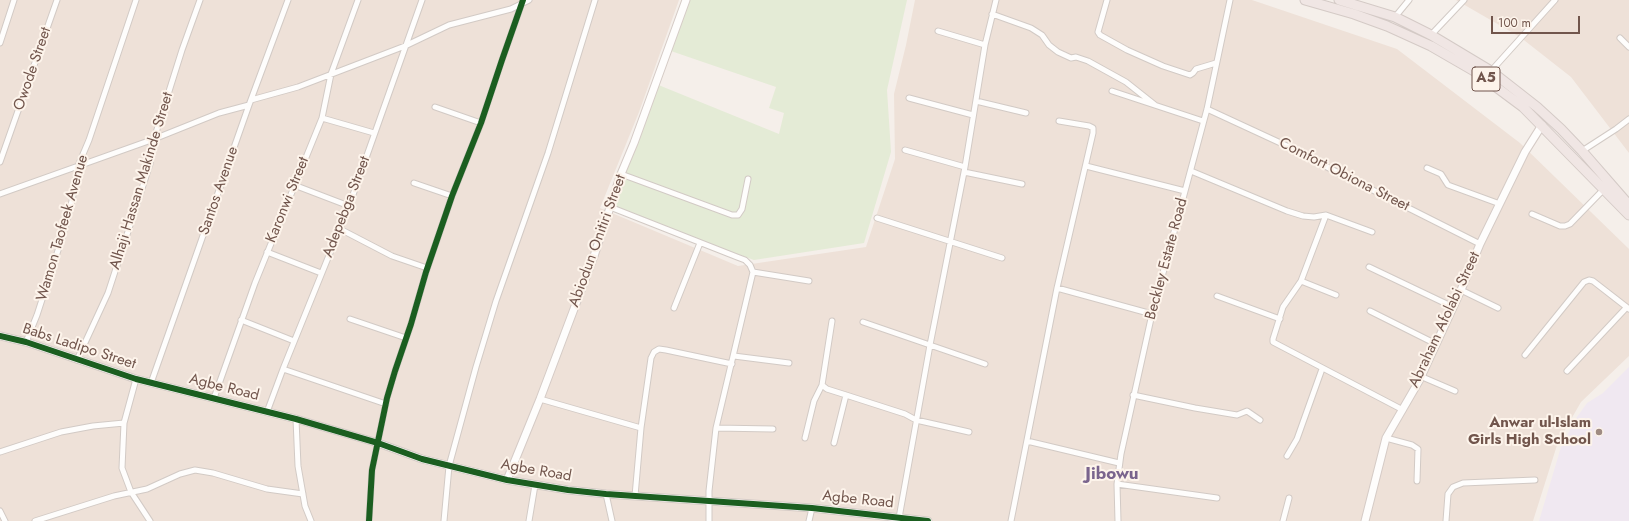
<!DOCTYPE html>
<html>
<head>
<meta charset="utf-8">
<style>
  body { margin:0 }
  #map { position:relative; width:1629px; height:521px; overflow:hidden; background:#f5efea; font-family:Jost,sans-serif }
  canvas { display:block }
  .scale { position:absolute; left:1491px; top:16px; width:89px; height:18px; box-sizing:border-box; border:2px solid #71554c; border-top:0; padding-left:5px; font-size:12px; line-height:14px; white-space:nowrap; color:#71554c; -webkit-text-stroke:3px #fdf4eb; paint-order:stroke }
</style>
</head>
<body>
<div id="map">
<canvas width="1629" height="521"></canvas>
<div class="scale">100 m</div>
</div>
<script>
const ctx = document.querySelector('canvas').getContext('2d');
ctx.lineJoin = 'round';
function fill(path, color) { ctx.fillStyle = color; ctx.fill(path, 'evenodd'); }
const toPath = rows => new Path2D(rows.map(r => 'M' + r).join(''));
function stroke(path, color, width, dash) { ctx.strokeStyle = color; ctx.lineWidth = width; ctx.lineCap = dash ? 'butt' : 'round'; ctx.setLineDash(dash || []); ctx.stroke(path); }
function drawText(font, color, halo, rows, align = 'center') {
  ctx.font = font + ' Jost,sans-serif'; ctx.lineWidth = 4; ctx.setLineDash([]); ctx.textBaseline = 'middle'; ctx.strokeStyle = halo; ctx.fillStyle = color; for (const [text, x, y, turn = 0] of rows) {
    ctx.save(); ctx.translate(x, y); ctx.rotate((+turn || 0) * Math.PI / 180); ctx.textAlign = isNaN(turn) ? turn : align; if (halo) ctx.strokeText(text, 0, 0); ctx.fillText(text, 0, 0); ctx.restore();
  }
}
const residential = toPath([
  [0,0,679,0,639,112,600,208,738,266,866,247,895,159,894,94,906,45,915,0,1252,0,1397,49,1520,143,1629,249,1629,356,1581,402,1558,442,1533,521,0,521],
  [1456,0,1629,0,1629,153,1571,77,1520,37]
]);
const education = toPath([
  [1629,367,1629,521,1539,521,1561,447,1577,417,1587,403,1603,393]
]);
const green = toPath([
  [685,0,907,0,887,90,891,152,864,243,754,260,612,208,656,84,779,134,784,113,769,108,776,87,668,50]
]);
const street = toPath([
  [1107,0,1098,32,1100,35,1127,50,1163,66,1190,75,1193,73,1196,69,1216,63],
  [992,14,1031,28,1042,35,1049,45,1058,52,1071,58,1076,57,1088,61,1126,82,1155,105],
  [1395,17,1409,0],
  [938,31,985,45],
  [1431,35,1464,0],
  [1620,38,1629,47],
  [0,43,14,0],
  [1491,71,1555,0],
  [1112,91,1203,121],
  [909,98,973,115],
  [251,100,298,87,405,46,449,25,511,9,529,0],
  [976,101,1026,113],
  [435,107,481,123],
  [1207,109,1300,152,1319,163,1480,244],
  [322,118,374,133],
  [905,150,965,167],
  [1582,151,1616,129,1629,119],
  [0,162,57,0],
  [1086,166,1185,191],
  [1427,168,1441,174,1448,185,1500,204],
  [1191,171,1287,211,1303,216,1314,217,1326,215,1372,232],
  [964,172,1022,184],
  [621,174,732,215,738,215,742,209,748,179],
  [414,183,452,196],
  [294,185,349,206],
  [0,194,154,139,219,113,249,105],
  [610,207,737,257,745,260,750,265,753,272,716,428,709,491,709,521],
  [1532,214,1560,226,1565,226,1570,224,1604,189],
  [1326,215,1301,281,1283,307,1273,339,1273,342,1403,410],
  [877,218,1002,258],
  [340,229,392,256,427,268],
  [267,252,321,273],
  [1369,267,1453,307],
  [753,272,809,281],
  [1301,281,1336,295],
  [1057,288,1152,314],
  [1461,290,1498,308],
  [1217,296,1280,319],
  [674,308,700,243],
  [1370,311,1436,344],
  [350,319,406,338],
  [241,320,294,341],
  [832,321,822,385,827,389,846,395],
  [863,322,985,364],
  [26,342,37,315,62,238,72,201,78,166,89,140,136,0],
  [1525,355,1584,282,1589,280,1593,281,1629,309],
  [734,356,789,363],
  [77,360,108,293,150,164,154,139,182,50,200,0],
  [283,369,386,404],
  [1567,371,1626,308],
  [1420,376,1455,391],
  [136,379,124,423,122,468,131,492,150,521],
  [151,383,249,105,288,0],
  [1133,395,1195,408,1237,415,1247,411,1260,420],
  [214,398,255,283,322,118,331,74,358,0],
  [540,399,641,428],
  [267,412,283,369,349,206,422,0],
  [296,419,298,466,305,506,311,521],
  [716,428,773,429],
  [805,438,814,401,822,385],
  [1386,438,1412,445,1418,449,1417,481],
  [1027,441,1119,463],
  [834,443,846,395,905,414,916,420,969,432],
  [0,452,61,432,93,426,124,423],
  [1287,456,1297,439,1322,369],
  [1117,484,1217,498],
  [606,494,612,521],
  [635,496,641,428,651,358,654,352,659,349,666,350,732,364],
  [0,511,5,521],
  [899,518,930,345,965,167,985,45,996,0],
  [35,521,114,496,147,489,180,474,195,470,213,473,267,489,303,494],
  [369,521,372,470,387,398,395,371,411,324,426,272,452,196,481,123,502,60,523,0],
  [444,521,449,466,476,367,496,301,548,153,595,0],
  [529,521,535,485],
  [809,521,812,508],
  [1011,521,1057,288,1093,133,1093,128,1089,126,1059,121],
  [1118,521,1117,484,1121,454,1152,314,1207,109,1230,0],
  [1283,521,1289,498],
  [1446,521,1448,494,1453,487,1463,483,1535,480]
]);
const secondary = toPath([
  [0,336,26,342,136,379,296,419,378,443,422,459,507,480,568,490,606,494,812,508,928,521],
  [507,480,540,399,594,256,621,174,634,143,686,0],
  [1365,521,1386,438,1419,381,1461,290,1480,244,1525,152,1542,125]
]);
const highway = toPath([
  [1305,0,1354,14,1387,26,1431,46,1476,72,1523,107,1629,215],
  [1339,0,1395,17,1431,35,1491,71,1537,107,1561,129,1582,151,1629,205]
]);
const cycleway = toPath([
  [0,336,26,342,136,379,296,419,378,443,422,459,507,480,568,490,606,494,812,508,928,521],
  [369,521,372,470,387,398,395,371,411,324,426,272,452,196,481,123,502,60,523,0]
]);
const markers = [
  [1599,432,4,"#9f8b83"]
];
const shields = [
  [1486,79,28]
];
const shieldNames = [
  ["A5",1486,79]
];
const streetNames = [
  ["Owode Street",33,69,-71],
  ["Comfort Obiona Street",1344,175,27],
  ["Alhaji Hassan Makinde Street",142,181,-73],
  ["Santos Avenue",219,191,-71],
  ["Karonwi Street",288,200,-68],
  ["Adepebga Street",347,207,-69],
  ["Wamon Taofeek Avenue",63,228,-74],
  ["Abiodun Onitiri Street",598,241,-70],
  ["Beckley Estate Road",1167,259,-75],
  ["Abraham Afolabi Street",1445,320,-65],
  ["Babs Ladipo Street",79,347,18],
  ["Agbe Road",224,388,14],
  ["Agbe Road",536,471,10],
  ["Agbe Road",858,500,6]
];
const poiNames = [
  ["Anwar ul-Islam",1591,423],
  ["Girls High School",1591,440]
];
const quarterNames = [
  ["Jibowu",1112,475]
];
fill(residential, '#eee1d8');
fill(education, '#f0e8f1');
fill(green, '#e4ebd6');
stroke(street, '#d2cac5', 7);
stroke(secondary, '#d5cbc6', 9);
stroke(highway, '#d4cac6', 11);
stroke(street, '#fefdfc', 5);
stroke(secondary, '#fefdfc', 7);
stroke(highway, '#f0e6e4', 9);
stroke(cycleway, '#1b5e20', 6);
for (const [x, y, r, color] of markers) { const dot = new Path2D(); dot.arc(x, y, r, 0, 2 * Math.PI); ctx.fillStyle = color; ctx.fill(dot); stroke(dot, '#fdf4eb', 1.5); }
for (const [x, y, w] of shields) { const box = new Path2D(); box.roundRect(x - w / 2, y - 12, w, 24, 3); ctx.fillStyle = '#fdf4eb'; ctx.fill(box); stroke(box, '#71554c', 1); }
drawText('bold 14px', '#71554c', null, shieldNames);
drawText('15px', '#71554c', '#fdf4eb', streetNames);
drawText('bold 15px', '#71554c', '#fdf4eb', poiNames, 'right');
drawText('bold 17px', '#7a648d', '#fdf4eb', quarterNames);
</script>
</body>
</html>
